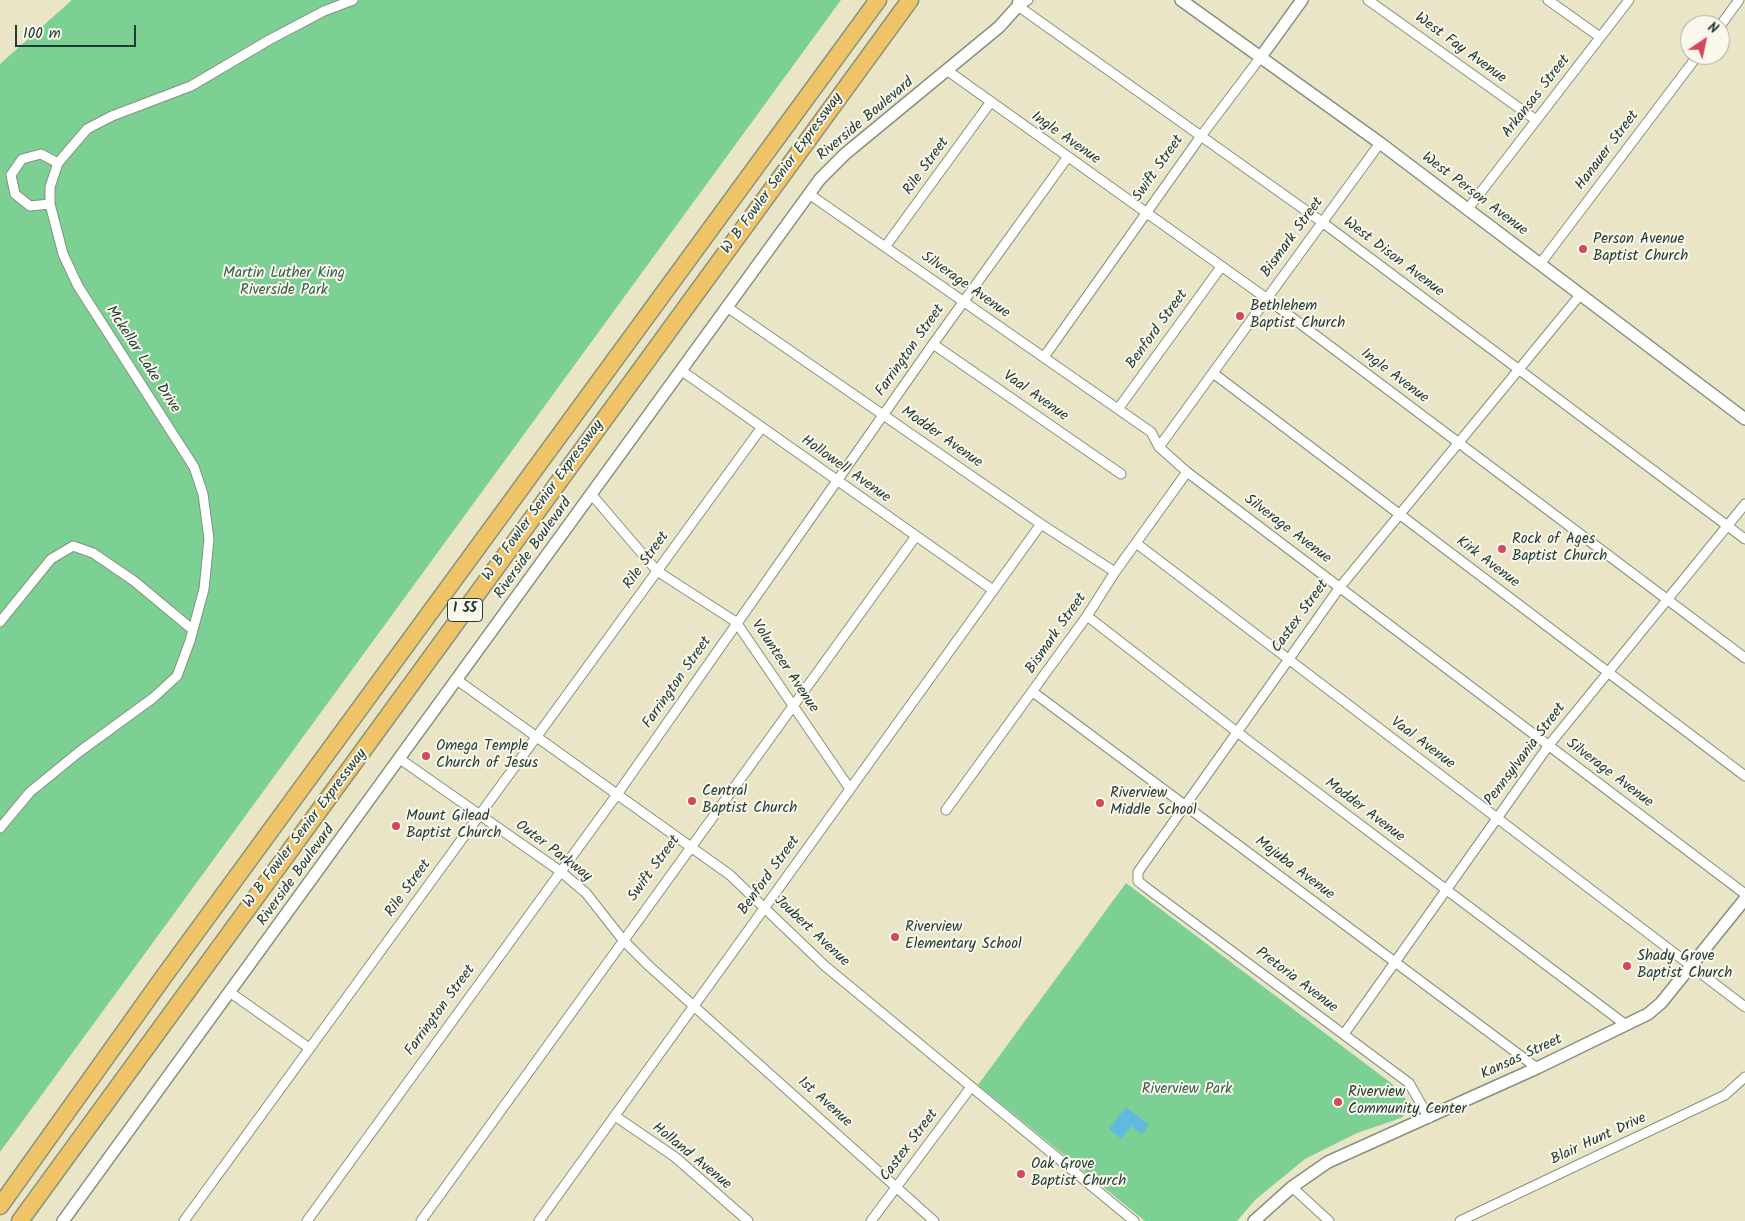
<!DOCTYPE html>
<html>
<head>
<meta charset="utf-8">
<style>
  body { margin:0 }
  #map { position:relative; width:1745px; height:1221px; overflow:hidden; background:#eae5c6; font-family:Kalam,sans-serif }
  canvas { display:block }
  .north { position:absolute; left:1680px; top:15px; width:50px; height:50px; box-sizing:border-box; background:#fbf7ec; border:1px solid #a3ada2; border-radius:50%; rotate:34deg; font-size:14px; font-weight:700; line-height:20px; text-align:center; color:#1f3d34 }
  .north::after { content:''; display:block; margin:auto; width:18px; height:22px; background:#d1495b; clip-path:polygon(50% 0,100% 100%,50% 72%,0 100%) }
  .scale { position:absolute; left:15px; top:25px; width:121px; height:22px; box-sizing:border-box; border:2px solid #1f3d34; border-top:0; padding-left:6px; font-size:15px; line-height:18px; white-space:nowrap; color:#1f3d34; -webkit-text-stroke:4px #fbf7ec; paint-order:stroke }
</style>
</head>
<body>
<div id="map">
<canvas width="1745" height="1221"></canvas>
<div class="north">N</div>
<div class="scale">100 m</div>
</div>
<script>
const ctx = document.querySelector('canvas').getContext('2d');
ctx.lineJoin = 'round';
function fill(path, color) { ctx.fillStyle = color; ctx.fill(path, 'evenodd'); }
const toPath = rows => new Path2D(rows.map(r => 'M' + r).join(''));
function stroke(path, color, width, dash) { ctx.strokeStyle = color; ctx.lineWidth = width; ctx.lineCap = dash ? 'butt' : 'round'; ctx.setLineDash(dash || []); ctx.stroke(path); }
function drawText(font, color, halo, rows, align = 'center') {
  ctx.font = font + ' Kalam,sans-serif'; ctx.lineWidth = 4; ctx.setLineDash([]); ctx.textBaseline = 'middle'; ctx.strokeStyle = halo; ctx.fillStyle = color; for (const [text, x, y, turn = 0] of rows) {
    ctx.save(); ctx.translate(x, y); ctx.rotate((+turn || 0) * Math.PI / 180); ctx.textAlign = isNaN(turn) ? turn : align; if (halo) ctx.strokeText(text, 0, 0); ctx.fillText(text, 0, 0); ctx.restore();
  }
}
const green = toPath([
  [72,0,841,0,0,1152,0,64],
  [1126,883,1391,1083,1405,1098,1411,1109,1401,1118,1357,1133,1305,1159,1255,1200,1237,1221,1145,1221,978,1085]
]);
const water = toPath([
  [1126,1107,1149,1125,1142,1134,1131,1126,1121,1139,1109,1129]
]);
const minor = toPath([
  [1028,0,1018,6,1322,222,1745,539],
  [1368,0,1536,120],
  [1548,0,1600,37],
  [1720,26,1739,0],
  [948,71,1266,298,1745,658],
  [809,194,1151,432,1159,447,1187,472,1745,894],
  [50,204,30,206,15,194,11,175,22,159,41,154,58,163],
  [1467,210,1629,0],
  [885,247,990,103],
  [1540,264,1698,55],
  [727,307,1041,524,1115,572],
  [933,344,1121,474],
  [1044,357,1201,136,1260,58],
  [682,371,993,590],
  [1213,373,1745,776],
  [1118,409,1221,267],
  [1159,447,1380,143],
  [592,495,657,571,736,622,850,789],
  [1136,543,1745,1007],
  [1087,616,1237,732,1626,1025],
  [0,622,51,559,73,546,93,553,134,581,193,630],
  [457,680,730,875,825,966,1134,1221],
  [1033,692,1537,1068],
  [400,759,560,871,586,893,623,940,649,966,934,1221],
  [946,810,1087,616,1115,572,1187,472],
  [0,828,30,792,79,752,153,698,177,676,190,641,204,589,209,539,203,494,194,467,78,286,63,254,50,204,50,187,58,163,87,129,112,116,191,86,269,40,324,11,353,0],
  [231,993,309,1048],
  [1344,1034,1549,745,1745,504],
  [615,1116,675,1157,748,1221],
  [1429,1118,1409,1083,1144,886,1138,881,1138,872,1340,587,1580,295],
  [1292,1187,1329,1221],
  [184,1221,762,427],
  [307,1221,618,793,933,344,1067,158],
  [421,1221,916,536],
  [539,1221,1041,524],
  [871,1221,971,1087],
  [1460,1221,1725,1095,1745,1077]
]);
const tertiary = toPath([
  [1181,0,1380,143,1745,419],
  [1260,58,1302,0],
  [63,1221,820,179,845,154,999,27,1018,6,1019,0],
  [1254,1221,1292,1187,1328,1162,1537,1068,1648,1014,1661,1003,1745,899]
]);
const motorway = toPath([
  [0,1206,162,979,878,0],
  [20,1221,910,0]
]);
const markers = [
  [1583,249,5,"#d1495b"],
  [1240,316,5,"#d1495b"],
  [1502,549,5,"#d1495b"],
  [426,756,5,"#d1495b"],
  [692,801,5,"#d1495b"],
  [1100,803,5,"#d1495b"],
  [396,826,5,"#d1495b"],
  [895,937,5,"#d1495b"],
  [1627,966,5,"#d1495b"],
  [1338,1102,5,"#d1495b"],
  [1021,1174,5,"#d1495b"]
];
const shields = [
  [465,610,35]
];
const shieldNames = [
  ["I 55",465,610]
];
const streetNames = [
  ["West Fay Avenue",1460,49,36],
  ["Arkansas Street",1537,97,-52],
  ["Riverside Boulevard",866,120,-40],
  ["Ingle Avenue",1065,139,35],
  ["Hanauer Street",1608,151,-53],
  ["Rile Street",927,167,-54],
  ["Swift Street",1159,169,-55],
  ["W B Fowler Senior Expressway",783,174,-54],
  ["West Person Avenue",1474,195,37],
  ["Bismark Street",1293,238,-54],
  ["West Dison Avenue",1393,258,37],
  ["Silverage Avenue",965,286,35],
  ["Benford Street",1158,330,-54],
  ["Farrington Street",911,351,-55],
  ["Mckellar Lake Drive",142,360,57],
  ["Ingle Avenue",1394,377,37],
  ["Vaal Avenue",1035,397,35],
  ["Modder Avenue",941,438,35],
  ["Hollowell Avenue",845,470,35],
  ["W B Fowler Senior Expressway",544,501,-54],
  ["Silverage Avenue",1287,530,37],
  ["Riverside Boulevard",534,549,-54],
  ["Rile Street",647,561,-54],
  ["Kirk Avenue",1487,563,37],
  ["Castex Street",1301,617,-54],
  ["Bismark Street",1057,634,-55],
  ["Volunteer Avenue",784,667,56],
  ["Farrington Street",678,683,-55],
  ["Vaal Avenue",1422,744,37],
  ["Pennsylvania Street",1526,755,-53],
  ["Silverage Avenue",1609,774,37],
  ["Modder Avenue",1364,811,37],
  ["W B Fowler Senior Expressway",306,829,-53],
  ["Outer Parkway",553,852,37],
  ["Swift Street",655,869,-54],
  ["Majuba Avenue",1294,869,37],
  ["Riverside Boulevard",297,876,-54],
  ["Benford Street",770,876,-54],
  ["Rile Street",409,889,-54],
  ["Joubert Avenue",811,932,43],
  ["Pretoria Avenue",1296,981,37],
  ["Farrington Street",441,1011,-54],
  ["Kansas Street",1522,1058,-25],
  ["1st Avenue",824,1103,42],
  ["Blair Hunt Drive",1599,1140,-25],
  ["Castex Street",910,1146,-53],
  ["Holland Avenue",691,1157,39]
];
const poiNames = [
  ["Person Avenue",1593,240],
  ["Baptist Church",1593,257],
  ["Bethlehem",1250,307],
  ["Baptist Church",1250,324],
  ["Rock of Ages",1512,540],
  ["Baptist Church",1512,557],
  ["Omega Temple",436,747],
  ["Church of Jesus",436,764],
  ["Central",702,792],
  ["Baptist Church",702,809],
  ["Riverview",1110,794],
  ["Middle School",1110,811],
  ["Mount Gilead",406,817],
  ["Baptist Church",406,834],
  ["Riverview",905,928],
  ["Elementary School",905,945],
  ["Shady Grove",1637,957],
  ["Baptist Church",1637,974],
  ["Riverview",1348,1093],
  ["Community Center",1348,1110],
  ["Oak Grove",1031,1165],
  ["Baptist Church",1031,1182]
];
const parkNames = [
  ["Martin Luther King",284,274],
  ["Riverside Park",284,291],
  ["Riverview Park",1187,1090]
];
fill(green, '#7cd093');
fill(water, '#61bade');
stroke(minor, '#84917d', 11);
stroke(tertiary, '#84917d', 14);
stroke(motorway, '#84917d', 19);
stroke(minor, '#fff', 9);
stroke(tertiary, '#fff', 11);
stroke(motorway, '#efc469', 16);
for (const [x, y, r, color] of markers) { const dot = new Path2D(); dot.arc(x, y, r, 0, 2 * Math.PI); ctx.fillStyle = color; ctx.fill(dot); stroke(dot, '#fbf7ec', 2); }
for (const [x, y, w] of shields) { const box = new Path2D(); box.roundRect(x - w / 2, y - 11.5, w, 23, 4); ctx.fillStyle = '#fbf7ec'; ctx.fill(box); stroke(box, '#1f3d34', 1); }
drawText('bold 14px', '#1f3d34', null, shieldNames);
drawText('15px', '#1f3d34', '#fbf7ec', streetNames);
drawText('15px', '#1f3d34', '#fbf7ec', poiNames, 'left');
drawText('15px', '#36624c', '#fbf7ec', parkNames);
</script>
</body>
</html>
